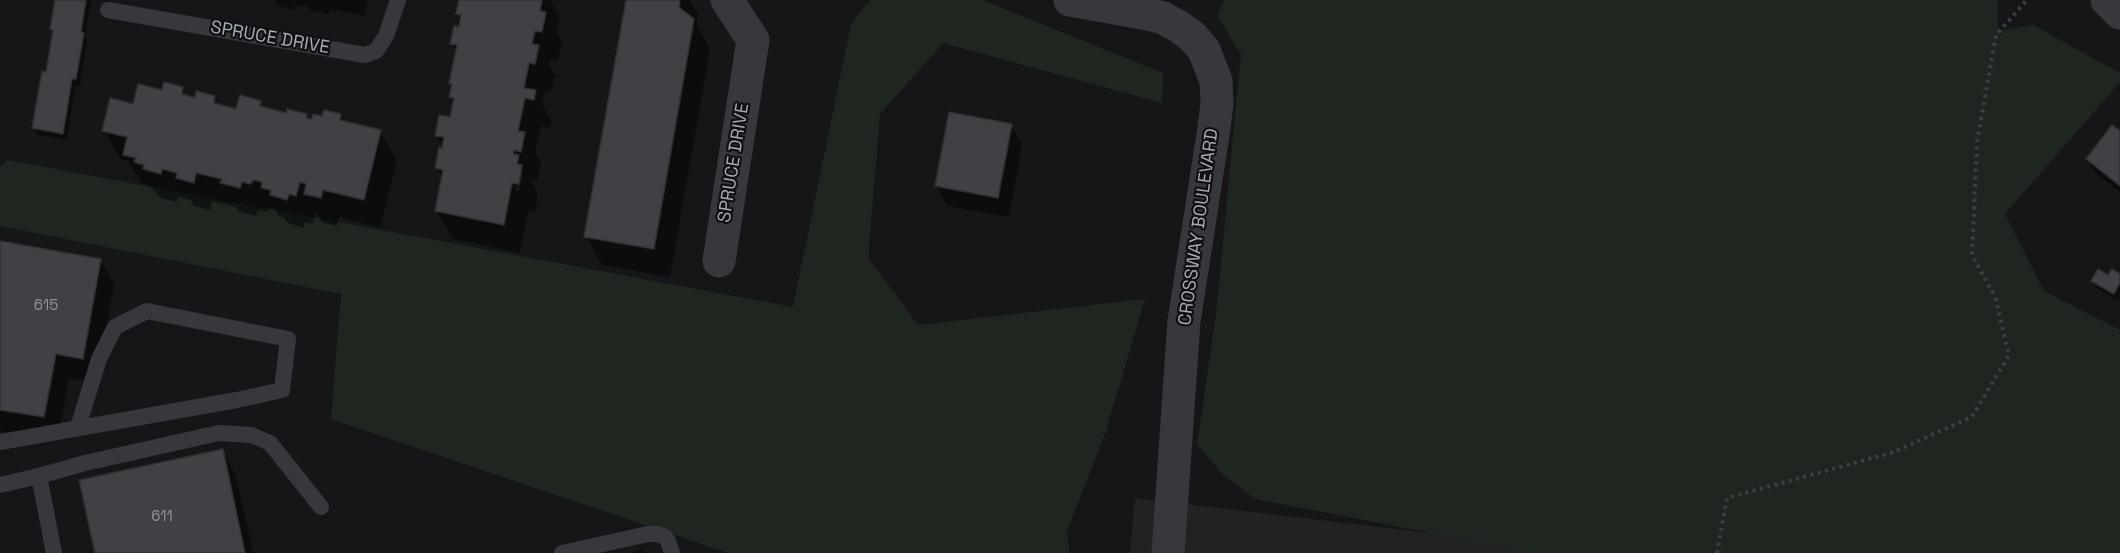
<!DOCTYPE html>
<html>
<head>
<meta charset="utf-8">
<style>
  body { margin:0 }
  canvas { display:block; background:#161618 }
</style>
</head>
<body>
<canvas width="2120" height="553"></canvas>
<script>
const ctx = document.querySelector('canvas').getContext('2d');
ctx.lineJoin = 'round';
function fill(path, color) { ctx.fillStyle = color; ctx.fill(path, 'evenodd'); }
const toPath = rows => new Path2D(rows.map(r => 'M' + r).join(''));
function stroke(path, color, width, dash) { ctx.strokeStyle = color; ctx.lineWidth = width; ctx.lineCap = dash ? 'butt' : 'round'; ctx.setLineDash(dash || []); ctx.stroke(path); }
function drawText(font, color, halo, rows, align = 'center') {
  ctx.font = font + ' "Space Grotesk",sans-serif'; ctx.lineWidth = 4.5; ctx.setLineDash([]); ctx.textBaseline = 'middle'; ctx.strokeStyle = halo; ctx.fillStyle = color; for (const [text, x, y, turn = 0] of rows) {
    ctx.save(); ctx.translate(x, y); ctx.rotate((+turn || 0) * Math.PI / 180); ctx.textAlign = isNaN(turn) ? turn : align; if (halo) ctx.strokeText(text, 0, 0); ctx.fillText(text, 0, 0); ctx.restore();
  }
}
const built = toPath([
  [1135,498,1596,553,1130,553]
]);
const green = toPath([
  [870,0,982,0,1163,73,1162,103,943,43,880,114,868,258,918,325,1145,299,1106,431,1067,531,1069,553,728,553,331,419,341,294,0,226,0,167,7,160,793,307,851,24],
  [1224,0,1998,0,1998,31,2033,25,2120,73,2120,82,2005,214,2044,291,2120,330,2120,553,1535,553,1255,499,1223,475,1197,444,1216,315,1241,54,1217,16]
]);
const shadow = toPath([
  [57,0,91,0,85,37,87,41,80,86,76,85,67,140,38,135,34,128,47,74,54,33,52,29],
  [275,0,368,0,364,16,330,9,329,14,310,10,306,3,305,7,295,5,294,10,279,6],
  [460,0,550,0,560,17,557,33,562,42,558,60,551,59,549,65,555,75,551,92,545,91,542,104,551,120,550,128,541,126,535,153,541,162,537,180,531,178,538,195,535,212,528,211,520,253,453,239,436,211,442,178,436,168,445,150,436,135,451,119,454,103,451,97,453,87,451,84,457,53,452,43,460,29,461,21,457,14],
  [520,168,523,171,519,191,516,191],
  [627,0,690,0,698,15,697,25,710,49,670,277,602,265,586,236],
  [182,88,187,97,196,99,214,98,219,106,237,111,260,102,264,109,287,115,306,115,309,120,340,116,345,123,380,132,397,160,380,228,339,217,337,226,322,222,316,211,312,224,305,222,304,228,288,223,284,218,279,216,275,209,270,208,267,212,258,210,256,216,238,211,236,207,212,201,210,210,194,206,191,200,178,197,177,202,161,198,149,185,141,183,128,161,120,159,104,130,134,106,163,92],
  [1011,125,1022,145,1009,217,948,206,936,186],
  [2120,133,2120,192,2096,174,2087,159],
  [0,242,100,260,114,284,97,383,69,378,58,441,0,431],
  [2120,276,2120,297,2118,301,2097,288,2092,281],
  [222,451,236,475,253,553,96,553],
  [642,550,644,553,629,553]
]);
const building = toPath([
  [55,0,86,0,81,32,84,33,76,79,72,79,63,134,32,128,42,71,46,72,53,30,50,29,55,0],
  [459,0,542,0,540,11,546,12,542,32,535,31,532,44,539,45,535,64,529,63,524,88,536,90,534,100,525,98,518,131,525,132,521,152,514,150,513,154,519,155,517,164,522,165,519,184,512,183,504,225,435,211,443,170,435,168,439,147,442,148,444,137,435,136,439,115,450,117,454,98,449,97,452,84,449,84,457,45,450,44,454,26,459,27,461,15,456,14,459,0],
  [626,0,680,0,679,7,694,19,654,249,584,237,626,0],
  [164,82,183,87,182,94,195,98,196,91,215,96,214,103,236,109,240,95,261,101,260,106,286,113,287,109,307,114,306,118,312,119,313,114,322,116,324,110,341,114,340,120,381,130,364,200,323,190,321,198,304,194,306,184,300,182,296,196,289,194,287,200,270,195,271,190,261,188,262,182,254,180,250,184,242,182,240,188,220,183,222,179,196,173,194,183,176,178,177,173,162,169,161,174,143,169,144,165,134,162,136,158,123,155,127,137,102,131,110,98,133,104,138,84,162,90,164,82],
  [949,112,1012,124,998,198,935,186,949,112],
  [2112,125,2120,131,2120,186,2086,159,2112,125],
  [0,241,101,259,83,359,56,354,44,417,0,410,0,241],
  [2098,269,2108,275,2112,269,2120,274,2120,283,2114,294,2091,281,2098,269],
  [223,449,245,553,95,553,79,480,223,449]
]);
const path = toPath([
  [1717,553,1727,498,1891,453,1972,417,2009,355,1995,297,1972,255,1977,142,1996,35,2027,0]
]);
const service = toPath([
  [108,10,365,55,376,51,386,36,398,0],
  [0,442,237,400,282,390,288,339,147,311,115,327,99,359,78,427],
  [39,476,85,463,219,433,251,435,270,443,321,507],
  [0,485,39,476,54,553],
  [562,553,648,534,657,534,665,537,668,541,672,553]
]);
const minor = toPath([
  [1070,0,1148,14,1163,18,1178,26,1193,37,1204,50,1216,81,1217,103,1214,128,1184,321,1168,553],
  [2107,0,2120,13],
  [719,261,753,40,727,0]
]);
const numberNames = [
  ["615",46,306],
  ["611",162,517]
];
const streetNames = [
  ["SPRUCE DRIVE",270,38,10],
  ["SPRUCE DRIVE",734,163,-81],
  ["CROSSWAY BOULEVARD",1199,227,-82]
];
fill(built, '#222225');
fill(green, '#1e261f');
fill(shadow, '#0007');
fill(building, '#404145');
stroke(building, '#303034', 1.5);
stroke(path, '#3d3f44', 4, [3, 4.5]);
stroke(service, '#37383d', 16);
stroke(minor, '#37383d', 33);
drawText('15px', '#8e929b', null, numberNames);
drawText('18px', '#a8adb8', '#111113', streetNames);
</script>
</body>
</html>
